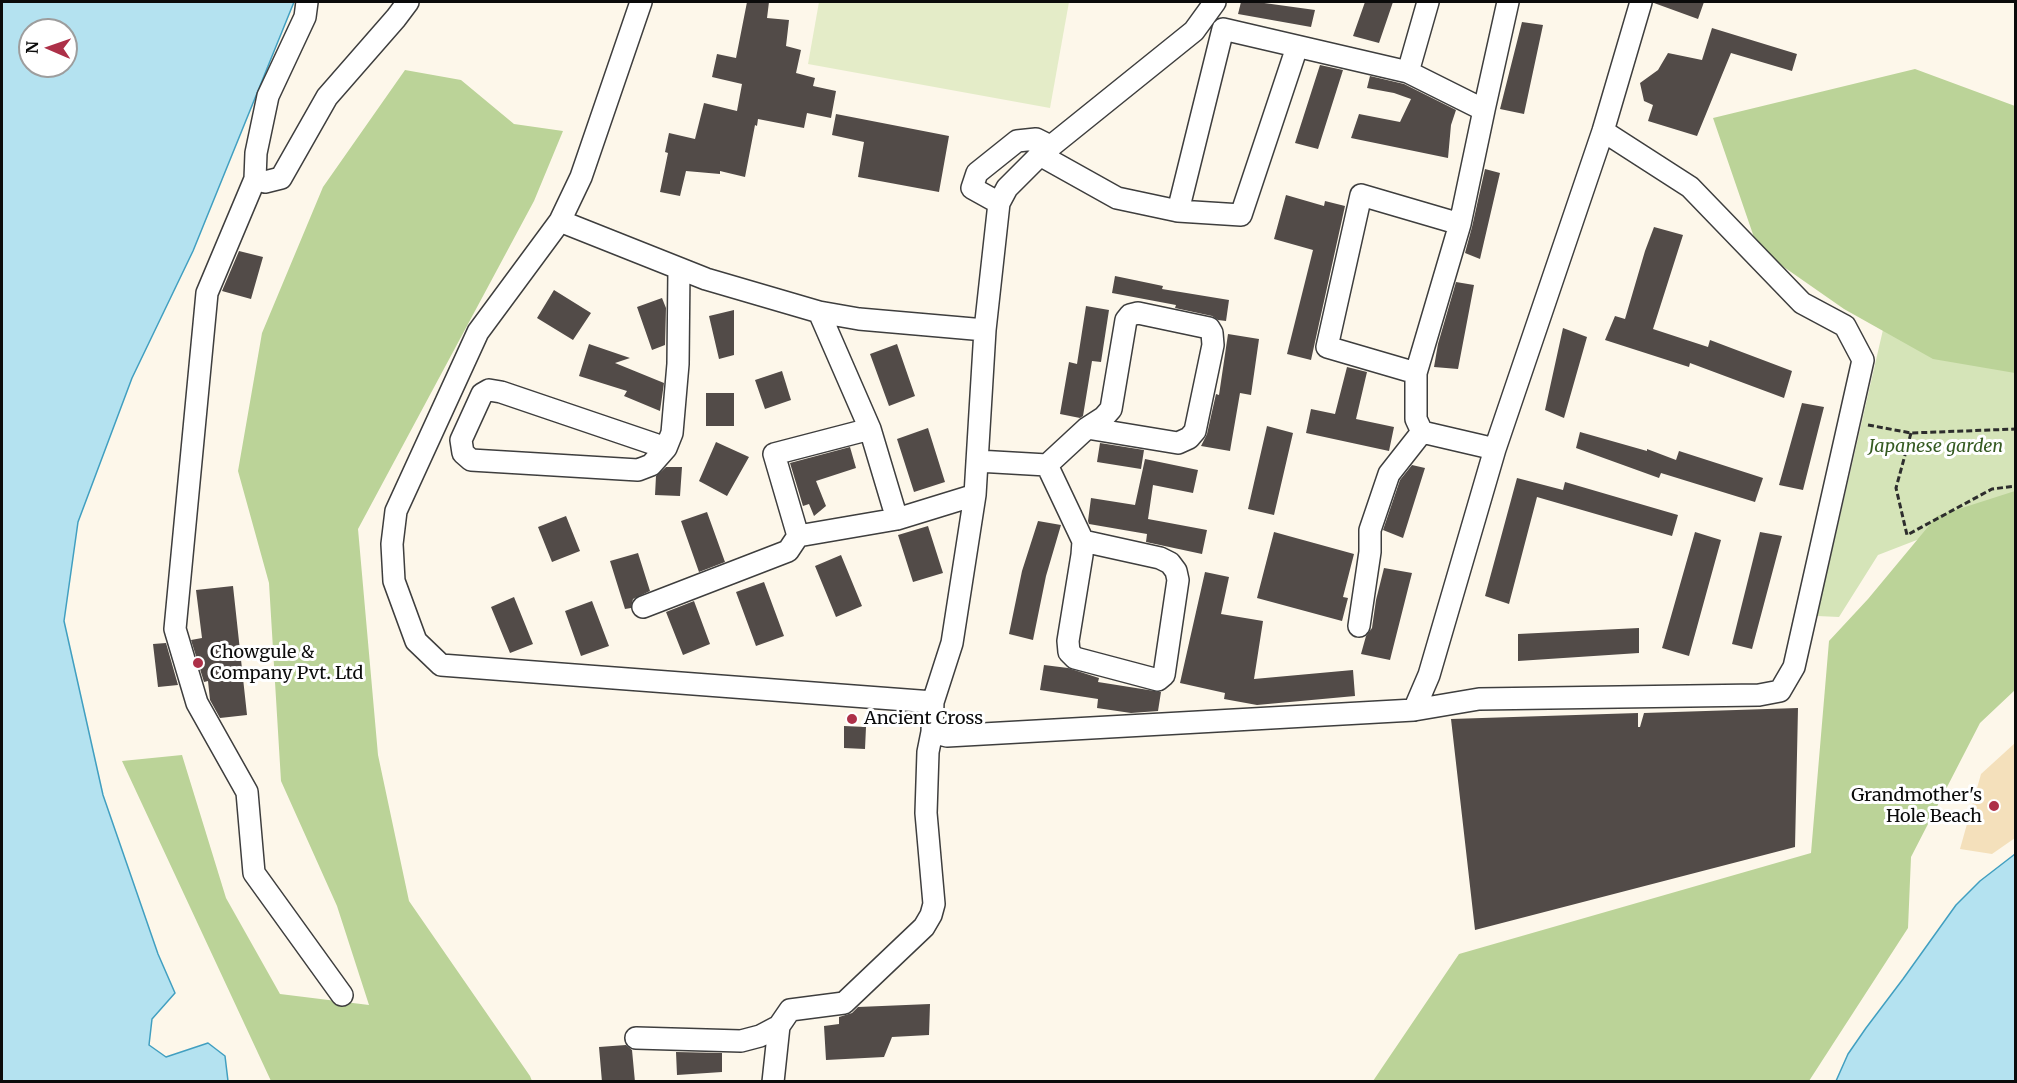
<!DOCTYPE html>
<html>
<head>
<meta charset="utf-8">
<style>
  body { margin:0 }
  #map { position:relative; width:2017px; height:1083px; overflow:hidden; background:#fdf7ea; font-family:Merriweather,serif }
  canvas { display:block }
  .frame { position:absolute; inset:0; border:3px solid #0b0b0b; pointer-events:none }
  .north { position:absolute; left:18px; top:18px; width:60px; height:60px; box-sizing:border-box; background:#fff; border:2px solid #9d9d9d; border-radius:50%; rotate:272deg; font-size:16px; font-weight:700; line-height:24px; text-align:center; color:#0b0b0b }
  .north::after { content:''; display:block; margin:auto; width:21px; height:27px; background:#ad3048; clip-path:polygon(50% 0,100% 100%,50% 72%,0 100%) }
</style>
</head>
<body>
<div id="map">
<canvas width="2017" height="1083"></canvas>
<div class="frame"></div>
<div class="north">N</div>
</div>
<script>
const ctx = document.querySelector('canvas').getContext('2d');
ctx.lineJoin = 'round';
function fill(path, color) { ctx.fillStyle = color; ctx.fill(path, 'evenodd'); }
const toPath = rows => new Path2D(rows.map(r => 'M' + r).join(''));
function stroke(path, color, width, dash) { ctx.strokeStyle = color; ctx.lineWidth = width; ctx.lineCap = dash ? 'butt' : 'round'; ctx.setLineDash(dash || []); ctx.stroke(path); }
function drawText(font, color, halo, rows, align = 'center') {
  ctx.font = font + ' Merriweather,serif'; ctx.lineWidth = 6; ctx.setLineDash([]); ctx.textBaseline = 'middle'; ctx.strokeStyle = halo; ctx.fillStyle = color; for (const [text, x, y, turn = 0] of rows) {
    ctx.save(); ctx.translate(x, y); ctx.rotate((+turn || 0) * Math.PI / 180); ctx.textAlign = isNaN(turn) ? turn : align; if (halo) ctx.strokeText(text, 0, 0); ctx.fillText(text, 0, 0); ctx.restore();
  }
}
const green = toPath([
  [2015,305,2015,502,1878,555,1839,617,1817,616,1888,308]
]);
const forest = toPath([
  [1915,69,2015,106,2015,373,1933,359,1844,309,1758,249,1713,118],
  [405,70,461,80,514,124,563,131,534,201,358,529,378,755,409,901,530,1076,532,1081,271,1081,122,761,182,755,226,898,280,994,369,1005,337,906,281,781,269,583,238,471,262,333,323,187],
  [2015,491,2015,690,1980,723,1911,857,1908,928,1809,1081,1373,1081,1459,954,1811,853,1829,641,1868,599,1937,516]
]);
const sand = toPath([
  [2015,743,2015,838,1992,854,1960,849,1981,774]
]);
const pitch = toPath([
  [819,2,1069,2,1050,108,808,64]
]);
const water = toPath([
  [2,2,294,2,193,251,132,378,78,522,64,621,103,795,158,954,175,993,152,1019,149,1045,166,1057,208,1043,225,1056,228,1081,2,1081,2,2],
  [30,30,66,30,66,66,30,66,30,30],
  [2015,854,2015,1081,1836,1081,1848,1054,1866,1028,1903,979,1956,905,1980,881,2015,854]
]);
const building = toPath([
  [747,2,769,2,767,18,789,20,786,46,801,50,796,73,815,78,813,86,836,91,831,118,807,113,804,128,758,119,757,126,755,125,745,177,720,171,720,174,686,171,680,196,660,192,668,153,665,152,669,133,695,139,704,103,737,111,742,84,712,77,717,54,736,58],
  [1241,2,1257,2,1315,10,1311,27,1238,14],
  [1365,2,1393,2,1379,43,1353,36],
  [1655,2,1704,2,1698,19,1654,3],
  [1522,22,1543,25,1524,114,1500,109],
  [1712,28,1797,54,1792,71,1731,53,1697,136,1648,121,1653,105,1644,101,1640,83,1658,70,1668,53,1702,60],
  [1320,65,1343,70,1318,149,1295,143],
  [1370,76,1404,84,1456,110,1451,125,1448,158,1351,138,1359,114,1400,122,1411,99,1394,93,1367,88],
  [836,114,949,136,939,192,858,177,864,142,832,135],
  [1485,169,1500,173,1480,259,1465,253,1472,227],
  [1286,195,1324,206,1325,201,1345,206,1311,360,1287,354,1313,250,1274,239],
  [1654,227,1683,235,1653,329,1708,347,1710,340,1792,371,1784,398,1690,363,1689,367,1605,340,1615,316,1625,319,1645,251],
  [239,251,263,257,251,299,222,291],
  [1115,276,1163,286,1162,289,1229,300,1226,321,1218,320,1212,316,1175,308,1176,305,1112,293],
  [1456,282,1474,285,1458,369,1434,367,1438,344],
  [554,290,591,313,573,340,537,318],
  [662,298,666,308,665,345,652,350,637,307],
  [1086,306,1109,310,1101,362,1092,361,1083,416,1080,418,1060,414,1069,362,1077,364],
  [734,310,734,355,719,359,709,316],
  [1563,328,1587,337,1564,418,1545,410],
  [1228,334,1259,339,1251,395,1240,393,1230,451,1201,446,1207,434,1216,394,1219,395],
  [589,344,630,358,615,363,664,383,660,411,624,396,627,391,579,376],
  [897,344,915,396,889,406,870,354],
  [1347,367,1367,372,1356,419,1394,427,1389,451,1306,433,1311,409,1335,414],
  [782,371,791,400,765,409,755,380],
  [706,393,734,393,734,426,706,426],
  [1802,403,1824,407,1803,490,1779,485],
  [1267,426,1293,433,1274,515,1248,509],
  [928,428,945,482,914,492,897,439],
  [1580,432,1647,451,1647,449,1676,460,1679,451,1763,478,1755,502,1661,473,1659,478,1576,448],
  [716,442,749,457,727,496,699,481],
  [1100,443,1144,450,1141,469,1097,462],
  [850,447,856,468,816,481,826,506,814,516,809,504,803,506,790,463],
  [1145,459,1198,470,1193,493,1153,485,1148,519,1207,530,1202,554,1146,542,1147,534,1089,524,1088,521,1091,498,1135,505],
  [1412,465,1425,468,1403,538,1383,530,1400,480],
  [666,467,682,467,680,496,655,495,656,476],
  [1517,478,1563,490,1565,482,1678,515,1672,536,1537,497,1509,604,1485,596],
  [707,512,725,562,699,572,681,521],
  [566,516,580,551,552,562,538,527],
  [1038,521,1061,525,1046,576,1033,640,1009,634,1022,571],
  [928,526,943,573,913,582,898,535],
  [1274,532,1354,554,1343,597,1348,598,1342,621,1257,598],
  [1695,532,1721,540,1689,656,1662,648],
  [1760,532,1782,536,1752,649,1732,644],
  [638,553,650,591,633,599,631,608,625,609,610,561],
  [841,555,862,606,836,617,815,566],
  [1384,568,1412,573,1390,660,1361,654,1366,636,1372,628,1376,600],
  [1205,572,1229,577,1221,614,1263,621,1254,679,1353,670,1355,696,1257,705,1224,699,1225,693,1180,683],
  [764,582,784,636,756,646,736,592],
  [233,586,247,715,220,718,210,700,208,681,204,682,191,640,202,638,196,590],
  [514,597,533,644,510,653,491,607],
  [592,601,609,646,581,656,565,611],
  [694,601,710,644,683,655,666,612],
  [1639,628,1639,653,1518,661,1518,634],
  [166,643,178,685,158,687,153,644],
  [1044,665,1068,668,1099,678,1098,682,1161,692,1158,711,1131,713,1097,708,1098,699,1040,690],
  [1798,708,1795,847,1475,930,1451,719,1638,713,1638,727,1640,727,1644,713],
  [844,726,866,727,865,749,844,748],
  [930,1004,929,1035,892,1037,884,1057,826,1060,824,1026,839,1024,839,1017,852,1013,858,1007],
  [626,1045,632,1050,635,1082,602,1082,599,1047],
  [676,1052,722,1053,722,1072,677,1075]
]);
const path = toPath([
  [1868,425,1911,433,2016,429],
  [1911,433,1896,488,1907,535,1992,489,2016,486]
]);
const minor = toPath([
  [307,2,305,17,268,96,256,153,255,179,265,182,281,178,327,97,396,18,408,2],
  [641,2,581,177,560,221,478,332,396,511,392,544,394,581,416,641,441,665,933,702],
  [1408,72,1428,2],
  [1484,110,1508,2],
  [1040,155,1117,198,1178,211,1223,29,1408,72,1484,110,1460,224,1416,373,1416,419,1422,432],
  [255,179,207,293,175,629,197,703,247,792,254,873,342,995],
  [999,203,972,188,977,173,1017,141,1036,139,1050,146],
  [1178,211,1241,215,1297,47],
  [560,221,706,279,819,312],
  [1416,373,1327,347,1361,195,1460,224],
  [1422,432,1495,449],
  [666,448,501,392,489,390,482,394,461,440,463,453,471,460,638,470,651,465,666,448,672,433,678,364,679,269],
  [977,461,1047,465,1087,428,1104,417,1111,409,1126,320,1130,315,1138,313,1209,328,1212,333,1213,345,1195,431,1189,438,1178,443,1087,428],
  [1047,465,1083,541,1082,555,1068,641,1069,652,1075,658,1158,680,1164,675,1178,580,1176,571,1170,563,1160,558,1083,541],
  [897,519,870,429,819,312,859,319,985,330],
  [798,536,774,454,870,429],
  [643,607,788,551,798,536,897,519,975,495],
  [1359,626,1370,552,1370,530,1389,474,1422,432],
  [1414,710,1429,675,1495,449,1603,131,1641,2],
  [932,732,947,736,1414,710,1479,699,1759,695,1780,691,1794,667,1863,360,1845,326,1802,303,1690,187,1603,131],
  [636,1038,741,1041,760,1036,779,1026],
  [773,1082,779,1026,790,1010,844,1003,924,927,931,915,934,904,926,813,928,752,932,732,933,702,952,643,975,495,985,330,999,203,1007,188,1040,155,1194,31,1215,2]
]);
const markers = [
  [198,663,6,"#ad3048"],
  [852,719,6,"#ad3048"],
  [1994,806,6,"#ad3048"]
];
const parkNames = [
  ["Japanese garden",1936,447]
];
const poiNames = [
  ["Chowgule &",210,653],
  ["Company Pvt. Ltd",210,674],
  ["Ancient Cross",864,719],
  ["Grandmother's",1982,796,"right"],
  ["Hole Beach",1982,817,"right"]
];
fill(green, '#d5e4b8');
fill(forest, '#bbd398');
fill(sand, '#f4e0bb');
fill(pitch, '#e4ecc8');
fill(water, '#b4e2f0');
stroke(water, '#419fc0', 1.5);
fill(building, '#524b48');
stroke(minor, '#3e3e3e', 24);
stroke(path, '#2d2d2d', 3, [6, 3]);
stroke(minor, '#fff', 21);
for (const [x, y, r, color] of markers) { const dot = new Path2D(); dot.arc(x, y, r, 0, 2 * Math.PI); ctx.fillStyle = color; ctx.fill(dot); stroke(dot, '#fff', 2); }
drawText('italic 18px', '#365b22', '#fff', parkNames);
drawText('18px', '#0b0b0b', '#fff', poiNames, 'left');
</script>
</body>
</html>
